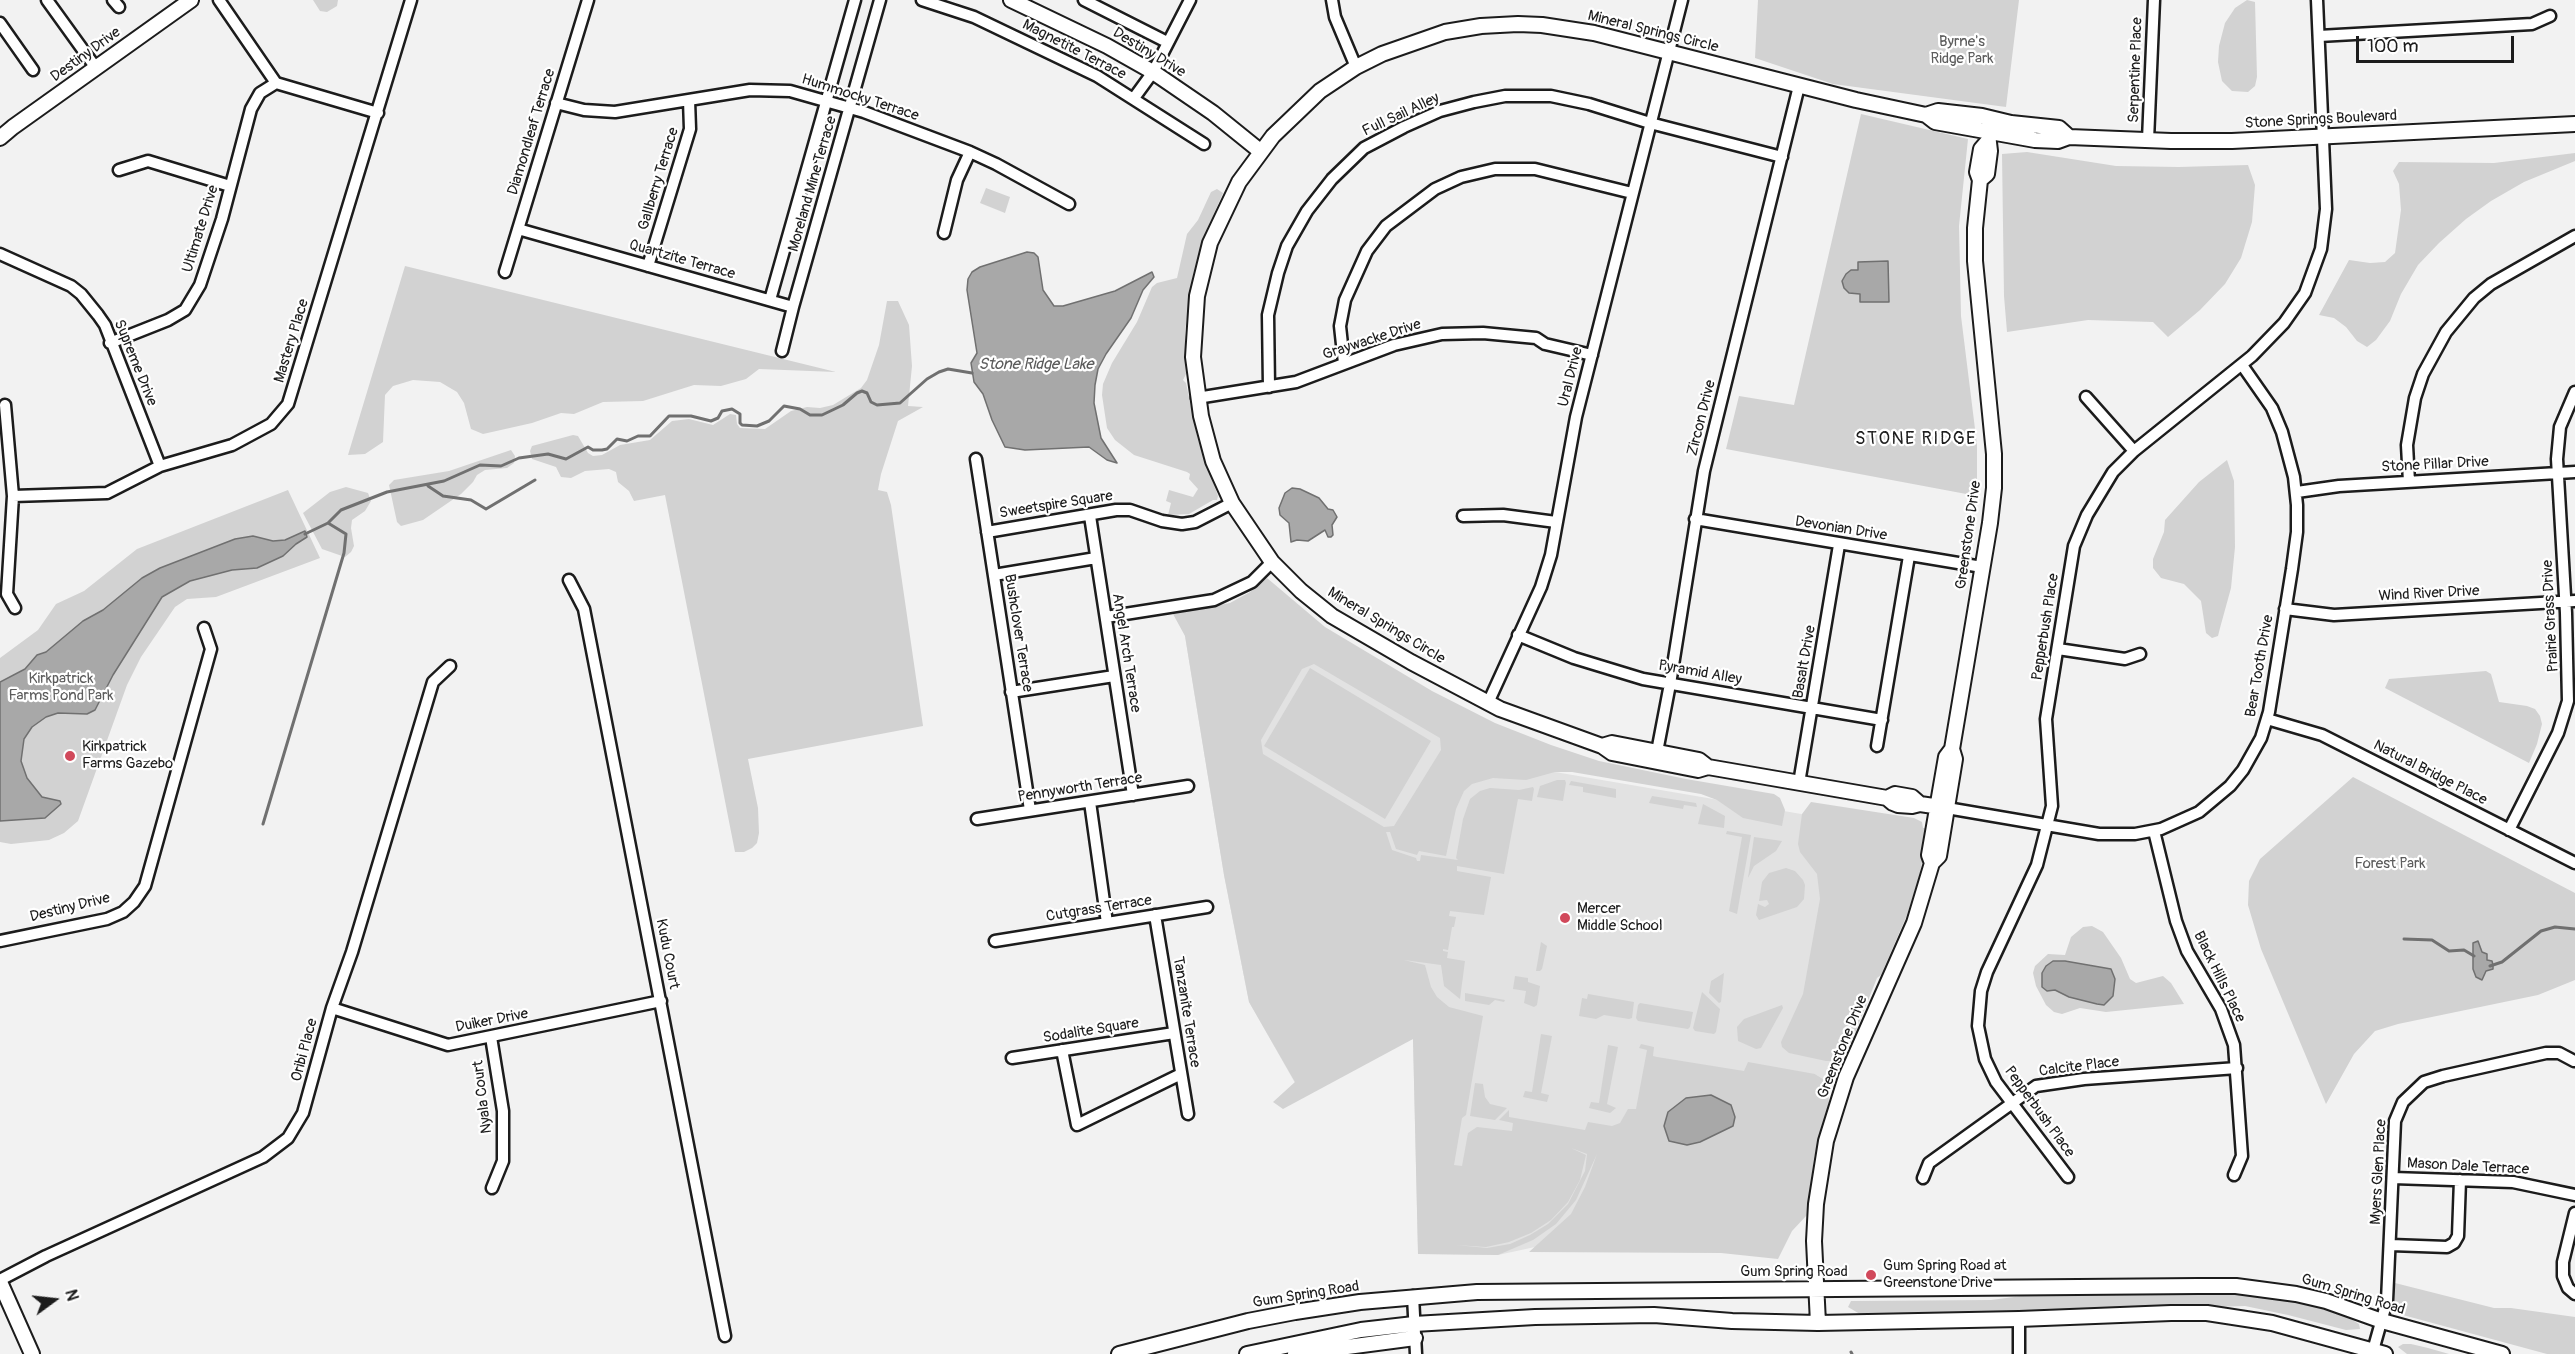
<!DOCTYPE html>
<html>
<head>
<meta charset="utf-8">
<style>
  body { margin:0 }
  #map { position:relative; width:2575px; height:1354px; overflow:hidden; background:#f2f2f2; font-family:Pangolin,sans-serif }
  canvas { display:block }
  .north { position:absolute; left:24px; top:1270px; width:60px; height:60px; -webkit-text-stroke:4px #fff; paint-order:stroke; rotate:75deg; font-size:16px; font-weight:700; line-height:24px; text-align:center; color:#1c1c1c }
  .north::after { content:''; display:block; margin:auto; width:21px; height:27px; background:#1c1c1c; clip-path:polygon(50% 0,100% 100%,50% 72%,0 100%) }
  .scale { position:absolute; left:2356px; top:36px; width:158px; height:27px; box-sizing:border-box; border:3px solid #1c1c1c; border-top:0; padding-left:8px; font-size:18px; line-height:21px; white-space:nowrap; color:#1c1c1c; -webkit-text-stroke:4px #fff; paint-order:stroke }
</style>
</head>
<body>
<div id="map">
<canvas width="2575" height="1354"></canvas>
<div class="north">N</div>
<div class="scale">100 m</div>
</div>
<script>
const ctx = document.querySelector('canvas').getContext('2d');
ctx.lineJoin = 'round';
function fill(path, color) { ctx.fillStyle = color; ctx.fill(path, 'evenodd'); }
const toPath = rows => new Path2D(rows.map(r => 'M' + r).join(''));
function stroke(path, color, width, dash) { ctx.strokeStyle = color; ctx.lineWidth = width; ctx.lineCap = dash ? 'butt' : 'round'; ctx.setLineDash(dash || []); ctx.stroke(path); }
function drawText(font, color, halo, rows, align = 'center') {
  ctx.font = font + ' Pangolin,sans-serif'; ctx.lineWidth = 4.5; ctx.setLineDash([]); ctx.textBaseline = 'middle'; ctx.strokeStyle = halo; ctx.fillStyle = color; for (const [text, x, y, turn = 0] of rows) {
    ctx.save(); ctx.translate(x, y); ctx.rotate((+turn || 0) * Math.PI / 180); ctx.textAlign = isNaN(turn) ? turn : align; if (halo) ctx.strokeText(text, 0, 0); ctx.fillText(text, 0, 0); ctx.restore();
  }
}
const built = toPath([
  [1262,617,1555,772,1901,831,1836,1054,1823,1079,1815,1074,1802,1074,1639,1117,1558,1242,1498,1255,1418,1254,1413,1039,1295,1083,1249,1002,1224,875,1185,636]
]);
const green = toPath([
  [313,0,338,0,337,6,327,12,320,11],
  [1758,0,2019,0,2006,107,1833,84,1755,58],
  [2247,0,2255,2,2257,77,2255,86,2248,92,2232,91,2222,81,2218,62,2219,46,2225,23,2235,8],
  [1861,114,1968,139,1959,226,1961,316,1977,445,1977,496,1726,449,1739,396,1794,405],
  [2027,152,2116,166,2179,167,2248,165,2255,185,2252,222,2241,258,2225,284,2200,310,2168,337,2153,322,2088,320,2007,332,2004,296,2002,154],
  [2575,153,2575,161,2524,182,2491,201,2466,219,2439,243,2418,265,2401,294,2390,321,2376,340,2367,347,2357,341,2346,327,2334,318,2319,315,2349,260,2370,263,2385,262,2395,253,2401,210,2399,184,2393,171,2399,162,2494,163],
  [986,188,1010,197,1005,213,980,203],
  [1217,189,1223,193,1202,241,1193,274,1185,331,1186,374,1183,380,1186,383,1198,440,1218,496,1217,500,1213,500,1189,514,1168,515,1171,503,1166,501,1169,490,1193,497,1198,489,1189,479,1190,474,1187,472,1134,455,1115,440,1107,428,1102,395,1103,384,1112,363,1137,322,1152,287,1157,283,1177,278,1187,234,1198,220,1211,192],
  [405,266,836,372,759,369,746,379,721,386,694,385,643,401,603,402,574,414,561,413,532,423,483,434,471,429,464,403,457,392,440,382,413,380,393,386,385,395,383,442,365,454,348,455],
  [887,301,898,301,909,325,912,366,908,406,923,407,898,421,881,474,878,490,887,492,891,505,923,726,748,759,758,808,759,833,757,843,752,848,744,852,735,852,665,495,634,501,629,491,618,482,616,472,609,469,585,471,571,478,561,477,556,467,532,459,530,451,532,446,573,435,578,436,588,453,593,456,602,455,620,445,650,440,672,421,689,419,713,425,730,414,736,415,737,424,740,428,765,429,791,411,807,407,820,408,833,405,861,388,867,380,879,345],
  [511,450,515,456,514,463,507,468,485,470,477,475,473,482,461,494,423,520,401,526,397,522,389,485,394,480,449,471],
  [2227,460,2234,481,2235,547,2231,588,2220,628,2218,636,2212,638,2206,633,2201,601,2184,584,2161,578,2153,568,2153,559,2164,532,2165,520,2199,482],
  [346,487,368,493,371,501,365,511,352,520,351,528,354,546,351,552,345,557,322,549,303,513,330,492],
  [288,490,320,558,216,597,187,599,175,607,141,657,127,685,78,821,64,833,49,840,11,844,0,842,0,658,38,630,56,604,84,591,137,549],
  [1267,578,1325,627,1432,691,1495,723,1551,745,1599,761,1686,779,1774,794,1780,798,1785,810,1782,826,1743,818,1717,800,1701,794,1572,772,1555,772,1526,780,1493,778,1472,784,1464,791,1456,809,1446,856,1419,851,1417,855,1396,849,1390,832,1386,832,1392,850,1416,858,1417,861,1420,861,1421,855,1458,860,1456,858,1463,819,1470,799,1480,791,1490,788,1519,790,1533,787,1534,789,1532,801,1518,799,1504,874,1457,866,1457,871,1491,877,1484,915,1450,911,1449,916,1456,917,1454,927,1452,927,1448,950,1443,949,1443,951,1448,952,1447,958,1465,961,1460,999,1444,986,1441,965,1404,960,1425,965,1431,987,1437,997,1449,1007,1483,1016,1466,1115,1462,1118,1454,1165,1462,1166,1468,1133,1477,1127,1512,1131,1513,1123,1499,1120,1509,1110,1509,1117,1585,1130,1588,1122,1612,1126,1620,1123,1628,1109,1636,1109,1647,1050,1639,1048,1641,1044,1654,1047,1653,1056,1657,1057,1744,1071,1748,1062,1815,1074,1823,1079,1828,1089,1829,1102,1814,1158,1807,1215,1792,1231,1778,1259,1721,1253,1529,1252,1571,1214,1585,1187,1597,1154,1576,1200,1556,1224,1533,1240,1498,1255,1418,1254,1413,1039,1283,1109,1273,1102,1295,1082,1249,1002,1224,875,1185,636,1173,614,1230,603,1250,592],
  [1314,664,1440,738,1441,750,1394,826,1384,827,1263,754,1261,740,1302,669],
  [1571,1148,1587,1154,1585,1171,1568,1204,1548,1224,1530,1235,1510,1244,1487,1248,1456,1245,1486,1247,1509,1242,1531,1233,1551,1220,1568,1202,1580,1180,1586,1155],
  [1310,668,1431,741,1385,819,1264,746],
  [2486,671,2491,674,2499,702,2527,706,2535,709,2540,716,2542,724,2537,744,2529,763,2385,688,2389,679],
  [2353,777,2575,893,2575,980,2538,995,2398,1024,2375,1031,2354,1054,2326,1104,2261,949,2248,905,2249,881,2260,859],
  [1557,780,1565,780,1566,783,1563,801,1537,797,1540,786],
  [1571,781,1616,789,1616,798,1583,792,1583,787,1569,785],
  [1652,796,1696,803,1697,807,1684,805,1683,809,1649,803],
  [1811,802,1914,818,1922,822,1923,828,1929,828,1919,877,1907,915,1881,975,1877,978,1853,1038,1846,1054,1841,1058,1837,1056,1834,1061,1826,1061,1789,1053,1782,1047,1781,1042,1803,994,1820,899,1817,874,1800,852,1798,844,1802,814],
  [1703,804,1725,816,1724,828,1698,824],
  [1727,831,1751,835,1737,914,1729,911,1742,837,1726,834],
  [1754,837,1782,841,1776,851,1754,866,1748,878],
  [1786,868,1795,871,1803,880,1805,885,1804,899,1797,907,1759,920,1756,915,1758,904,1765,907,1769,904,1767,900,1759,901,1762,882,1769,873],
  [2092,926,2103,932,2121,958,2130,979,2136,983,2163,976,2171,983,2184,1004,2106,1012,2080,1008,2062,1014,2054,1012,2046,1005,2036,986,2033,973,2035,966,2048,954,2065,955,2071,937,2083,927],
  [1541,942,1547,946,1542,969,1540,971,1536,971],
  [1724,973,1721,1002,1719,1003,1709,993,1711,981],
  [1515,976,1528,978,1528,982,1540,986,1537,1005,1534,1007,1524,1003,1526,991,1513,989],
  [1702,992,1720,1009,1716,1032,1714,1034,1695,1031,1693,1028],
  [1465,993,1505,1000,1504,1002,1495,1000,1489,1005,1465,1001],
  [1588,994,1634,1002,1632,1018,1629,1019,1604,1015,1596,1019,1579,1016,1582,998,1587,999],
  [1640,1003,1693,1012,1690,1027,1688,1029,1638,1021,1636,1018,1638,1005],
  [1782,1005,1783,1008,1761,1048,1756,1049,1738,1041,1737,1027,1744,1019],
  [1541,1034,1552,1036,1541,1093,1549,1095,1547,1102,1523,1097,1525,1091,1532,1092],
  [1608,1045,1618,1047,1607,1104,1616,1108,1610,1113,1589,1108,1591,1102,1599,1103],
  [1475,1083,1483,1084,1485,1097,1490,1104,1507,1108,1495,1120,1470,1116],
  [2395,1283,2494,1308,2511,1308,2575,1317,2575,1354,2547,1354,2403,1315,2395,1306],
  [2037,1294,2230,1293,2270,1297,2301,1302,2341,1313,2359,1324,2360,1329,2346,1330,2288,1315,2245,1306,1865,1317,1848,1307,1851,1301,1991,1300],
  [2411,1344,2428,1348,2449,1354,2407,1354,2398,1347,2403,1344]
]);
const water = toPath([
  [1027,252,1034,253,1038,257,1043,290,1054,306,1063,306,1115,291,1152,272,1154,277,1143,290,1131,318,1106,354,1098,369,1095,385,1094,403,1101,438,1117,463,1107,460,1089,447,1025,450,1005,447,992,420,983,394,974,382,971,363,977,353,967,290,968,279,972,272,980,267,1027,252],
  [1888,261,1889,302,1860,302,1860,294,1849,293,1844,288,1842,281,1846,274,1851,270,1858,270,1858,262,1888,261],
  [1292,488,1300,489,1319,498,1328,509,1333,510,1337,517,1332,525,1333,535,1331,537,1328,537,1325,530,1308,541,1297,540,1291,542,1289,523,1280,515,1279,508,1285,493,1292,488],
  [305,531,307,537,296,544,283,556,257,568,232,570,190,581,162,597,113,675,95,710,87,714,58,713,46,717,32,727,24,739,21,761,27,778,42,797,60,801,61,804,45,818,0,821,0,682,25,669,37,655,46,652,83,621,103,610,142,578,160,568,235,539,253,536,273,541,285,540,305,531],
  [2478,941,2482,952,2487,954,2487,960,2492,961,2493,965,2493,969,2486,971,2482,980,2476,977,2473,969,2473,943,2478,941],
  [2053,961,2065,961,2111,969,2115,979,2113,996,2104,1005,2097,1004,2069,997,2055,990,2047,991,2042,987,2042,973,2046,966,2053,961],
  [1711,1095,1731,1105,1735,1117,1733,1126,1700,1142,1687,1145,1669,1141,1664,1126,1668,1112,1686,1098,1711,1095]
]);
const stream = toPath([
  [428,486,443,496,471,500,486,509,535,480],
  [305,534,328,523,341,510,387,492,444,481,480,465,501,466,519,458,548,454,566,459,588,447,593,450,602,450,607,449,617,439,627,441,638,436,650,436,669,416,691,416,711,421,718,418,722,411,732,409,740,414,740,423,742,425,757,426,769,421,784,406,800,409,810,415,822,415,843,405,857,393,862,391,867,393,871,402,877,405,900,403,927,379,939,372,948,369,972,373],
  [263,824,344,553,346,534,328,523],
  [2404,939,2432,940,2449,951,2464,950,2474,956],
  [2490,966,2502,962,2541,931,2555,927,2575,929],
  [1851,1352,1852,1354]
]);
const street = toPath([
  [47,0,96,68],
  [113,0,119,7],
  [219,0,276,83,378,113],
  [922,0,974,17,1097,76,1204,144],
  [1084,0,1167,42],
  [1332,0,1335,17,1356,67],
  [0,23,33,70],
  [2319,36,2532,24,2550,16],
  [1134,98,1153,72,1190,0],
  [556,103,584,110,615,112,750,90,790,91,864,112,970,152,996,164,1069,204],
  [2148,140,2154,0],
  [119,170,148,161,230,186],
  [518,229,793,307,782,351],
  [944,233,957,180,970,152],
  [0,254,71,286,81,294,98,315,105,325,160,466],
  [648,266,690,129,689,100],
  [505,272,588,0],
  [770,300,855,0],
  [793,307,880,0],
  [110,343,168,320,185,310,200,285,222,219,251,109,260,93,276,83],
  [1344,363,1340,326,1345,300,1367,251,1386,226,1435,189,1461,177,1495,169,1535,169,1632,193],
  [1269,387,1268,315,1278,273,1287,246,1307,211,1332,179,1364,148,1404,127,1440,111,1474,102,1505,96,1551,96,1589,104,1650,123,1782,157],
  [2086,397,2134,451],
  [1197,398,1296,382,1394,345,1442,334,1483,333,1536,338,1545,344,1592,355],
  [5,405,13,496,7,594,15,608],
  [976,459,1030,810],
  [2409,482,2407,445,2415,398,2423,374,2446,332,2474,298,2491,284,2575,236],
  [2297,492,2339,486,2575,472],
  [13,496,107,493,160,466,232,445,271,424,288,404,411,0],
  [1090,516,1133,795],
  [1463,516,1503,515,1556,522],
  [1695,519,1982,567],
  [987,532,1116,510,1130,510,1162,521,1182,524,1195,522,1232,503],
  [994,575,1096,558],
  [569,580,584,609,725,1336],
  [2285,609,2334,615,2575,601],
  [1106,617,1214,600,1252,582,1272,562],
  [1518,635,1574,658,1643,679,1882,720],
  [2058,649,2125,659,2140,654],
  [1011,692,1114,676],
  [1488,703,1541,587,1551,555,1576,417,1682,0],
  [2267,719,2322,735,2575,863],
  [1877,746,1909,556],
  [1656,757,1670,684,1704,471,1799,86],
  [1799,783,1839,545],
  [1090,802,1107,923],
  [1947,808,2099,834,2135,834,2161,829,2199,812,2230,786,2243,770,2261,738,2269,712,2292,569,2297,532,2297,505,2294,477,2282,432,2272,408,2242,365],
  [977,819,1188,786],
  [2509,830,2558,733,2568,701,2566,613,2557,459,2560,427,2575,392],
  [2154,831,2176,921,2187,951,2221,1009,2234,1045,2242,1156,2234,1175],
  [1155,915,1188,1114],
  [0,941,107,919,123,912,134,902,145,886,211,649,204,628],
  [995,941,1207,907],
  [332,1008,448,1045,661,1001],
  [491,1037,503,1111,503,1161,492,1188],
  [1062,1050,1077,1125,1181,1074],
  [1012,1058,1174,1033],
  [2068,1177,1996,1082,1985,1059,1978,1026,1981,991,1987,972,2037,865,2052,806,2046,719,2074,546,2087,515,2113,472,2134,451,2252,356,2284,323,2305,293,2321,249,2326,209,2317,0],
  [1923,1178,1929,1163,2036,1086,2084,1079,2237,1068],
  [2393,1178,2513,1182,2575,1195],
  [2575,1213,2563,1262,2563,1276,2568,1288,2575,1294],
  [2391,1245,2447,1247,2454,1243,2458,1236,2460,1180],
  [0,1280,46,1256,263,1157,288,1138,303,1113,332,1008,352,952,433,682,450,666],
  [1413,1296,1416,1354],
  [2019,1319,2019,1354],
  [2372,1354,2387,1301,2395,1121,2403,1102,2424,1082,2443,1076,2546,1053,2559,1053,2574,1061]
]);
const secondary = toPath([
  [1011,0,1107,46,1153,72,1213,113,1260,151],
  [1926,115,1938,111,1982,116,2011,123,2059,128,2069,137],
  [0,138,13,127,191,0],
  [1980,180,1987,174,1990,151,1988,134],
  [1602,746,1612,743,1699,760,1708,767],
  [1887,798,1895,794,1912,797,1920,804],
  [1947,808,1920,804,1912,806,1898,805,1893,803,1887,798,1708,767,1698,770,1612,753,1602,746,1500,709,1411,662,1332,616,1301,591,1272,562,1232,503,1213,461,1201,416,1193,357,1197,296,1210,243,1239,182,1273,136,1320,91,1356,67,1382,54,1445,32,1481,26,1518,24,1542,25,1594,33,1856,100,1926,115,1935,122,2035,140,2058,141,2069,137,2171,141,2232,141,2575,124],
  [1932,863,1929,855,1946,757,1952,749],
  [0,1282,32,1354],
  [1818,1323,1814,1241,1816,1204,1826,1141,1846,1077,1914,923,1932,863,1939,856,1955,759,1952,749,1990,523,1994,488,1994,454,1975,261,1975,228,1980,180,1977,172,1981,149,1987,142],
  [1119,1354,1248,1321,1295,1312,1360,1302,1477,1292,2198,1286,2236,1286,2296,1294,2326,1301,2382,1321,2502,1354],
  [1247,1354,1361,1330,1414,1324,1535,1317,1654,1315,1732,1321,1818,1323,2019,1319,2171,1313,2207,1313,2272,1323,2385,1354],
  [1295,1354,1415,1338]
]);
const markers = [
  [70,756,6,"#d1495b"],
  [1565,918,6,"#d1495b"],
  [1871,1275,6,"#d1495b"]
];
const streetNames = [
  ["Mineral Springs Circle",1653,32,14],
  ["Magnetite Terrace",1074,50,27],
  ["Destiny Drive",1149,53,31],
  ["Destiny Drive",86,55,-36],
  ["Serpentine Place",2136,70,-88],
  ["Hummocky Terrace",860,98,18],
  ["Full Sail Alley",1401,115,-25],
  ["Stone Springs Boulevard",2321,120,-3],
  ["Diamondleaf Terrace",532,132,-73],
  ["Gallberry Terrace",659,179,-73],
  ["Moreland Mine Terrace",813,184,-74],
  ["Ultimate Drive",201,229,-73],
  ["Quartzite Terrace",682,260,16],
  ["Graywacke Drive",1372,340,-18],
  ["Mastery Place",292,341,-73],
  ["Supreme Drive",135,363,68],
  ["Ural Drive",1571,377,-76],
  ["Zircon Drive",1702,418,-76],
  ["Stone Pillar Drive",2435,465,-3],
  ["Sweetspire Square",1056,505,-9],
  ["Devonian Drive",1841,529,9],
  ["Greenstone Drive",1969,535,-82],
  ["Wind River Drive",2429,594,-3],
  ["Prairie Grass Drive",2551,616,-93],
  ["Mineral Springs Circle",1386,626,31],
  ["Pepperbush Place",2046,627,-81],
  ["Bushclover Terrace",1018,633,81],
  ["Angel Arch Terrace",1126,653,81],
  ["Basalt Drive",1805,662,-80],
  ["Bear Tooth Drive",2260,666,-80],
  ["Pyramid Alley",1700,673,10],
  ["Natural Bridge Place",2430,773,27],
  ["Pennyworth Terrace",1080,788,-9],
  ["Destiny Drive",70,908,-14],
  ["Cutgrass Terrace",1099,909,-9],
  ["Kudu Court",667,954,79],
  ["Black Hills Place",2219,977,64],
  ["Tanzanite Terrace",1186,1012,81],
  ["Duiker Drive",492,1021,-11],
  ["Sodalite Square",1091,1031,-9],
  ["Greenstone Drive",1843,1047,-68],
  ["Oribi Place",305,1050,-75],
  ["Calcite Place",2079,1067,-7],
  ["Nyala Court",483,1097,-97],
  ["Pepperbush Place",2039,1112,54],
  ["Mason Dale Terrace",2468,1167,3],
  ["Myers Glen Place",2379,1172,-87],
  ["Gum Spring Road",1794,1272],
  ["Gum Spring Road",1306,1295,-9],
  ["Gum Spring Road",2353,1295,17]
];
const parkNames = [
  ["Byrne's",1962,42],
  ["Ridge Park",1962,59],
  ["Kirkpatrick",61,679],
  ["Farms Pond Park",61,696],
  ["Forest Park",2390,864]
];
const poiNames = [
  ["Kirkpatrick",82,747],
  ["Farms Gazebo",82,764],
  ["Mercer",1577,909],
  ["Middle School",1577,926],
  ["Gum Spring Road at",1883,1266],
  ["Greenstone Drive",1883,1283]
];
const waterNames = [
  ["Stone Ridge Lake",1036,365]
];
const quarterNames = [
  ["STONE RIDGE",1916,439]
];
fill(built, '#e2e2e2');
fill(green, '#d2d2d2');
fill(water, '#a8a8a8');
stroke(water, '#707070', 1.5);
stroke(stream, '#707070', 3);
stroke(street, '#1c1c1c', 15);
stroke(secondary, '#1c1c1c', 18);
stroke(street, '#fff', 10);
stroke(secondary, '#fff', 14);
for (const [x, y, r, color] of markers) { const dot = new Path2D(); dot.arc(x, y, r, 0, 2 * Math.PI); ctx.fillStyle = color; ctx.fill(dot); stroke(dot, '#fff', 2); }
drawText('15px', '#1c1c1c', '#fff', streetNames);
drawText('15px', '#5c5c5c', '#fff', parkNames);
drawText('15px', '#1c1c1c', '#fff', poiNames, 'left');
drawText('italic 16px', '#5b5b5b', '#fff', waterNames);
ctx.letterSpacing = '1.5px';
drawText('18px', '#1c1c1c', '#fff', quarterNames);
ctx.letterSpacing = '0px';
</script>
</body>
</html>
